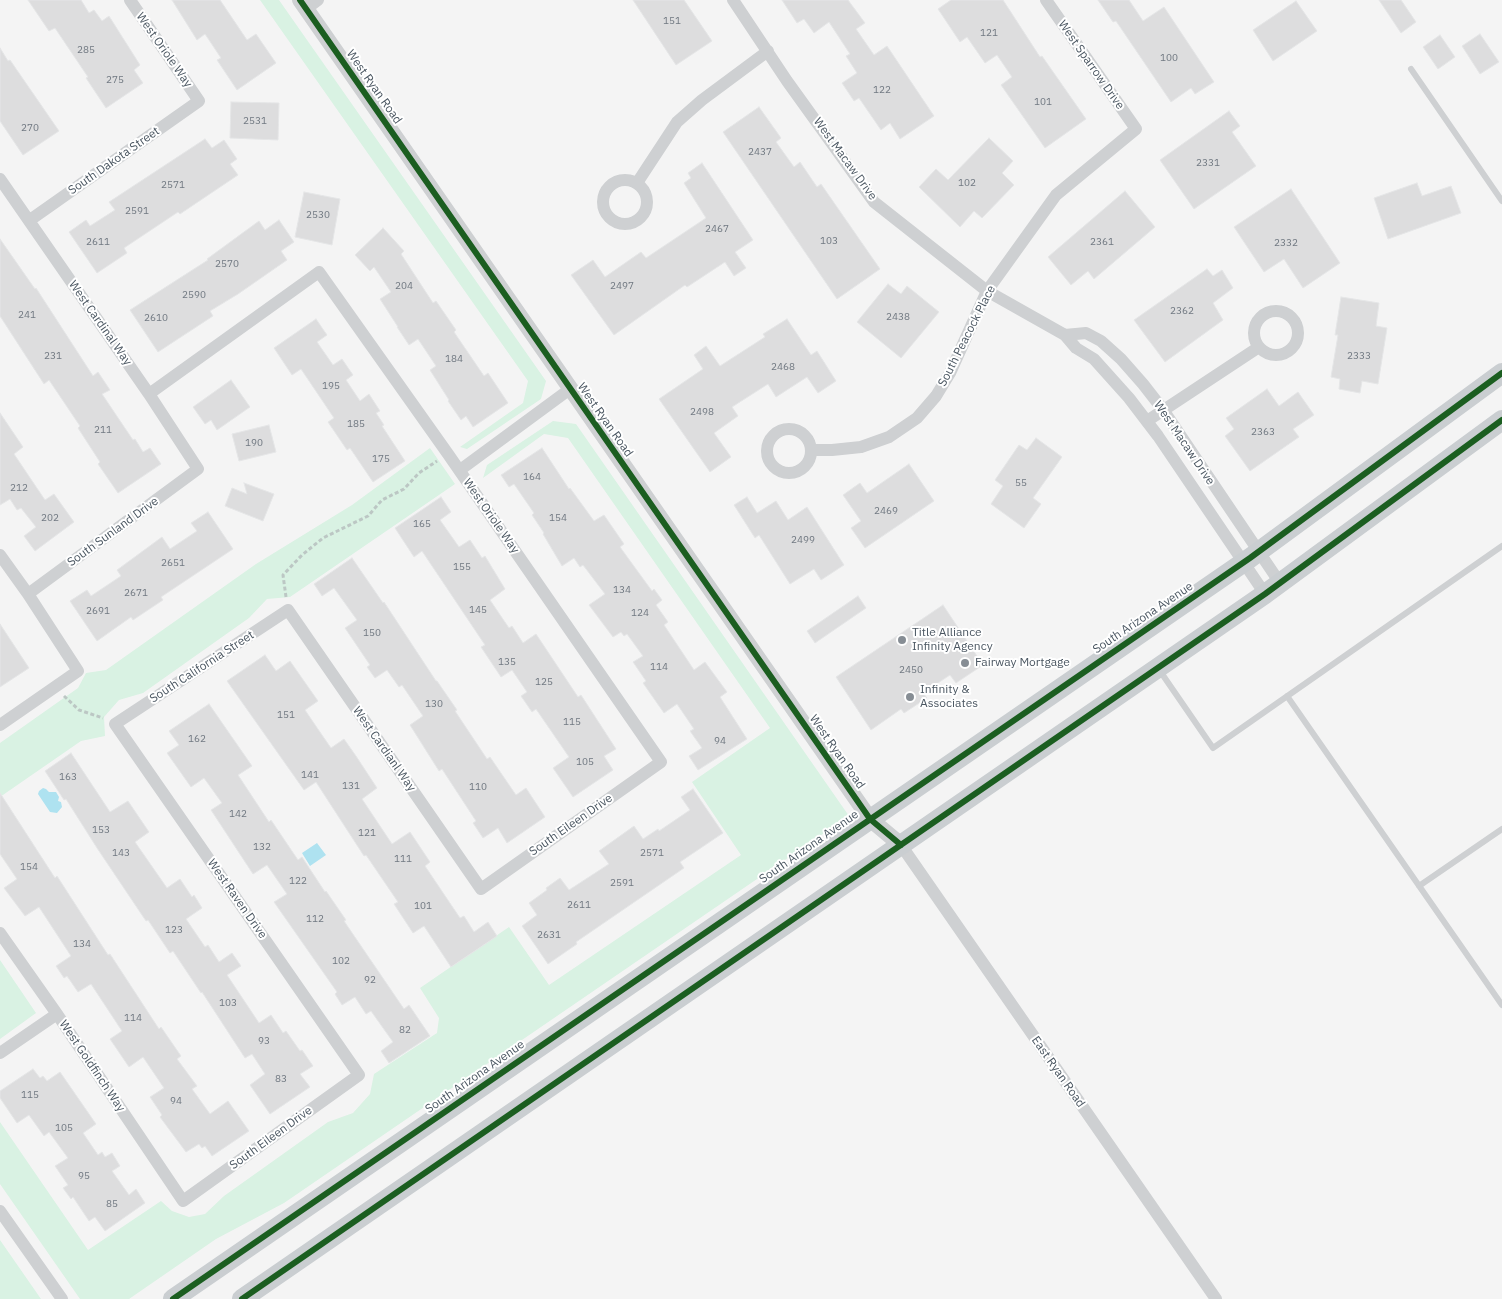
<!DOCTYPE html>
<html>
<head>
<meta charset="utf-8">
<style>
  body { margin:0 }
  canvas { display:block; background:#f4f4f4 }
</style>
</head>
<body>
<canvas width="1502" height="1299"></canvas>
<script>
const ctx = document.querySelector('canvas').getContext('2d');
ctx.lineJoin = 'round';
function fill(path, color) { ctx.fillStyle = color; ctx.fill(path, 'evenodd'); }
const toPath = rows => new Path2D(rows.map(r => 'M' + r).join(''));
function stroke(path, color, width, dash) { ctx.strokeStyle = color; ctx.lineWidth = width; ctx.lineCap = dash ? 'butt' : 'round'; ctx.setLineDash(dash || []); ctx.stroke(path); }
function drawText(font, color, halo, rows, align = 'center') {
  ctx.font = font + ' "IBM Plex Sans",sans-serif'; ctx.lineWidth = 4; ctx.setLineDash([]); ctx.textBaseline = 'middle'; ctx.strokeStyle = halo; ctx.fillStyle = color; for (const [text, x, y, turn = 0] of rows) {
    ctx.save(); ctx.translate(x, y); ctx.rotate((+turn || 0) * Math.PI / 180); ctx.textAlign = isNaN(turn) ? turn : align; if (halo) ctx.strokeText(text, 0, 0); ctx.fillText(text, 0, 0); ctx.restore();
  }
}
const green = toPath([
  [260,0,279,0,546,381,541,399,467,449,460,447,523,403,528,381],
  [553,421,576,424,849,816,284,1203,216,1239,129,1299,80,1299,0,1184,0,1122,88,1250,161,1201,172,1211,189,1217,205,1214,224,1196,328,1122,353,1113,370,1094,374,1074,437,1033,439,1018,420,988,509,927,549,985,741,855,692,782,770,728,568,438,544,434,483,478,487,465],
  [430,448,455,484,290,597,267,599,249,618,143,693,119,700,104,717,105,736,81,741,0,797,0,743,78,688,86,673,106,670,256,564,352,505],
  [0,960,36,1013,0,1039],
  [0,1240,41,1299,0,1299]
]);
const water = toPath([
  [43,788,46,789,49,792,56,792,59,797,58,801,61,802,62,807,57,813,50,812,38,794,39,791],
  [317,843,326,855,310,866,302,853]
]);
const building = toPath([
  [28,0,81,0,89,13,94,10,102,21,109,16,140,65,134,70,143,83,106,108,86,78,88,77,55,28,49,31,28,0],
  [172,0,220,0,247,40,256,34,276,63,237,90,217,60,221,58,205,34,197,40,172,0],
  [633,0,684,0,712,41,676,65,633,0],
  [782,0,848,0,865,23,856,29,874,55,887,46,934,116,900,139,890,123,881,130,859,98,854,101,842,83,857,73,846,56,850,54,829,22,814,33,804,19,797,23,782,0],
  [951,0,1003,0,1040,57,1042,56,1086,119,1045,148,1001,85,1012,77,997,55,985,63,967,37,960,42,938,9,951,0],
  [1098,0,1129,0,1143,21,1164,7,1214,82,1195,94,1191,88,1171,102,1116,21,1113,22,1098,0],
  [1379,0,1401,0,1416,22,1401,33,1379,0],
  [1296,1,1317,31,1273,61,1253,30,1296,1],
  [1480,34,1499,62,1480,74,1462,46,1480,34],
  [1440,35,1455,57,1438,69,1423,47,1440,35],
  [0,48,8,61,10,60,59,131,23,155,0,121,0,48],
  [231,102,279,103,278,140,230,138,231,102],
  [759,107,781,138,776,142,794,167,800,162,817,187,821,184,880,269,837,299,723,132,759,107],
  [1229,111,1240,126,1232,132,1256,166,1194,209,1160,160,1229,111],
  [989,138,1013,161,1002,173,1014,185,982,218,974,211,960,227,919,187,936,169,948,180,989,138],
  [205,139,212,148,224,140,237,159,230,164,238,175,180,214,178,212,124,248,127,253,97,273,69,232,86,220,90,226,115,210,109,202,205,139],
  [702,163,753,240,735,252,746,268,734,276,725,262,687,287,685,285,614,335,571,275,593,260,605,277,641,252,646,258,706,218,684,183,691,178,688,173,702,163],
  [1417,183,1422,196,1451,186,1461,213,1388,239,1374,198,1417,183],
  [1291,189,1340,263,1303,288,1284,259,1264,272,1234,227,1291,189],
  [1125,191,1155,227,1094,279,1088,271,1071,285,1048,257,1125,191],
  [304,192,340,199,332,245,295,237,304,192],
  [279,220,294,242,281,251,287,260,238,294,210,311,213,316,158,352,130,310,208,260,207,259,259,221,265,230,279,220],
  [383,228,404,251,401,254,433,303,436,301,456,330,454,332,484,376,488,373,508,403,473,427,466,416,461,420,448,401,449,400,430,370,436,366,418,339,409,345,397,327,398,327,380,299,391,292,374,267,370,271,355,255,383,228],
  [0,239,35,289,36,288,93,376,98,372,110,390,102,394,133,440,135,439,143,452,150,448,161,464,118,493,98,464,100,462,78,428,80,426,49,380,44,384,0,316,0,239],
  [1207,269,1213,276,1222,270,1233,288,1213,303,1223,320,1165,362,1134,320,1207,269],
  [888,284,901,294,907,286,939,312,901,358,857,322,888,284],
  [1341,297,1379,303,1376,326,1387,328,1378,384,1362,381,1360,393,1339,389,1340,379,1331,377,1338,335,1335,335,1341,297],
  [316,319,327,335,317,342,333,365,342,359,353,375,346,380,360,401,369,394,380,411,376,413,384,425,382,426,405,461,373,482,350,448,347,450,328,422,334,418,301,369,292,375,274,348,316,319],
  [787,319,811,355,817,351,836,381,818,393,807,377,776,397,768,384,732,407,738,416,714,433,731,457,710,472,659,399,703,369,694,355,706,346,720,366,765,337,763,334,787,319],
  [231,380,250,407,217,430,211,420,205,424,193,407,231,380],
  [1267,389,1279,406,1298,392,1314,415,1293,429,1299,437,1250,471,1225,436,1234,429,1226,418,1267,389],
  [0,413,23,447,14,454,45,500,54,494,74,522,35,551,24,536,36,527,21,508,17,510,10,499,0,505,0,413],
  [269,425,276,452,239,461,232,434,269,425],
  [1036,438,1062,457,1033,498,1041,504,1024,528,991,504,1003,486,995,480,1019,445,1027,450,1036,438],
  [542,448,569,489,570,488,594,521,604,515,624,544,620,547,652,591,654,589,662,600,656,605,668,622,664,625,694,670,705,662,727,692,720,697,747,739,698,770,689,756,702,748,690,731,694,729,677,704,664,713,643,683,646,681,633,662,643,656,627,634,624,636,621,632,613,637,589,605,605,594,583,565,580,567,574,558,562,566,543,534,544,533,532,515,534,513,514,484,509,487,501,475,542,448],
  [909,464,934,501,865,548,851,528,861,521,843,495,860,483,867,493,909,464],
  [244,483,274,494,263,521,225,506,232,488,247,494,244,483],
  [441,497,451,512,440,520,459,547,470,540,482,558,485,556,505,589,490,600,509,628,512,626,523,643,536,634,578,697,581,695,616,749,604,756,613,770,573,797,553,768,569,757,536,709,532,712,521,696,527,692,512,670,501,677,481,647,485,645,422,551,414,557,395,528,441,497],
  [747,497,757,513,776,501,788,520,807,507,844,565,821,580,814,569,790,584,759,535,755,538,734,505,747,497],
  [208,512,233,549,161,597,163,600,133,620,131,617,97,641,70,601,87,590,91,596,121,576,117,570,162,537,170,549,197,531,191,523,208,512],
  [352,558,383,603,384,602,436,681,437,681,457,710,455,711,487,759,490,757,516,795,526,788,545,817,507,843,498,828,483,838,473,823,476,821,442,769,439,771,410,725,423,716,402,685,399,687,387,670,375,678,367,667,370,665,345,628,357,620,334,588,322,596,314,584,352,558],
  [858,596,866,608,815,643,807,631,858,596],
  [943,605,983,665,956,683,950,675,923,693,927,698,904,713,901,709,871,730,836,677,943,605],
  [0,624,29,668,0,687,0,624],
  [265,655,276,671,290,661,318,701,305,710,322,735,331,748,344,739,356,756,377,788,362,799,392,844,410,832,430,862,425,866,460,918,464,916,474,932,488,922,497,936,451,967,424,926,413,933,394,904,398,902,366,855,364,856,316,782,304,790,227,681,265,655],
  [209,704,252,766,238,775,269,822,271,820,298,860,302,857,325,892,326,891,346,920,344,921,404,1009,409,1005,430,1036,389,1063,381,1051,393,1042,371,1011,366,1014,355,997,342,1005,335,994,337,992,274,902,287,894,267,865,253,874,211,810,222,803,204,778,191,787,167,753,179,745,169,731,209,704],
  [71,753,110,812,128,801,149,832,135,842,167,888,180,879,192,897,194,895,202,908,186,919,205,947,208,945,219,962,232,953,241,966,227,975,259,1023,271,1015,283,1033,286,1031,300,1051,302,1050,313,1066,300,1074,310,1087,270,1114,250,1085,265,1074,252,1054,245,1058,202,992,201,993,173,951,170,953,148,920,146,921,97,848,66,799,64,800,45,771,71,753],
  [693,789,723,833,680,862,684,868,576,942,577,944,548,964,522,926,537,915,529,903,547,890,546,888,560,878,569,890,609,864,599,851,634,826,643,839,658,829,659,831,690,810,681,797,693,789],
  [0,793,55,878,57,876,108,955,110,954,159,1029,161,1027,181,1056,177,1059,197,1086,192,1089,210,1114,228,1101,249,1131,212,1156,205,1146,202,1148,199,1144,186,1152,160,1117,162,1115,150,1097,164,1088,143,1057,129,1067,110,1039,122,1031,91,984,78,992,67,976,64,978,56,966,71,956,39,907,25,916,4,888,17,879,0,854,0,793],
  [33,1069,40,1078,43,1076,47,1081,60,1072,96,1124,83,1133,98,1155,102,1152,105,1157,112,1153,120,1166,112,1171,129,1195,136,1189,145,1203,105,1231,95,1217,89,1221,73,1197,71,1199,63,1188,68,1185,55,1166,68,1158,49,1132,44,1136,29,1115,17,1123,0,1098,0,1091,33,1069]
]);
const path = toPath([
  [286,597,283,575,302,555,323,538,368,516,382,500,404,489,419,473,437,461],
  [64,696,79,710,103,718]
]);
const service = toPath([
  [1411,69,1502,201],
  [1160,671,1213,748,1502,546],
  [1287,696,1502,1005],
  [1419,886,1502,829]
]);
const minor = toPath([
  [733,0,787,81,874,202,987,291,1065,335,1076,348,1094,359,1129,398,1158,436,1265,594],
  [306,9,318,0],
  [0,179,149,394,198,469,28,594],
  '603 202a22 22 0 1 1 44 0a22 22 0 1 1-44 0Z',
  [637,183,677,122,702,100,768,51],
  [30,220,199,101,130,0],
  '1254 333a22 22 0 1 1 44 0a22 22 0 1 1-44 0Z',
  [1065,335,1086,333,1101,341,1121,359,1143,384,1164,411,1280,583],
  [1147,421,1259,347],
  '767 451a22 22 0 1 1 44 0a22 22 0 1 1-44 0Z',
  [811,450,832,450,861,447,889,437,917,418,936,396,950,373,987,291,1056,195,1136,129,1046,0],
  [460,470,570,389],
  [0,555,28,594,78,671,0,725],
  [901,845,1216,1299],
  [0,933,57,1014,183,1201,359,1075,115,724,288,610,481,889,661,762,448,454,319,272,149,394],
  [0,1053,57,1014],
  [0,1211,62,1299]
]);
const tertiary = toPath([
  [300,0,870,819,901,845]
]);
const primary = toPath([
  [173,1299,1250,558,1502,373],
  [242,1299,1265,594,1502,420]
]);
const cycleway = toPath([
  [300,0,870,819,901,845],
  [173,1299,1250,558,1502,373],
  [242,1299,1265,594,1502,420]
]);
const markers = [
  [902,640,5,"#868d94"],
  [965,663,5,"#868d94"],
  [910,697,5,"#868d94"]
];
const numberNames = [
  ["151",672,21],
  ["121",989,33],
  ["285",86,50],
  ["100",1169,58],
  ["275",115,80],
  ["122",882,90],
  ["101",1043,102],
  ["2531",255,121],
  ["270",30,128],
  ["2437",760,152],
  ["2331",1208,163],
  ["102",967,183],
  ["2571",173,185],
  ["2591",137,211],
  ["2530",318,215],
  ["2467",717,229],
  ["103",829,241],
  ["2611",98,242],
  ["2361",1102,242],
  ["2332",1286,243],
  ["2570",227,264],
  ["204",404,286],
  ["2497",622,286],
  ["2590",194,295],
  ["2362",1182,311],
  ["241",27,315],
  ["2438",898,317],
  ["2610",156,318],
  ["231",53,356],
  ["2333",1359,356],
  ["184",454,359],
  ["2468",783,367],
  ["195",331,386],
  ["2498",702,412],
  ["185",356,424],
  ["211",103,430],
  ["2363",1263,432],
  ["190",254,443],
  ["175",381,459],
  ["164",532,477],
  ["55",1021,483],
  ["212",19,488],
  ["2469",886,511],
  ["202",50,518],
  ["154",558,518],
  ["165",422,524],
  ["2499",803,540],
  ["2651",173,563],
  ["155",462,567],
  ["134",622,590],
  ["2671",136,593],
  ["145",478,610],
  ["2691",98,611],
  ["124",640,613],
  ["150",372,633],
  ["135",507,662],
  ["114",659,667],
  ["2450",911,670],
  ["125",544,682],
  ["130",434,704],
  ["151",286,715],
  ["115",572,722],
  ["162",197,739],
  ["94",720,741],
  ["105",585,762],
  ["141",310,775],
  ["163",68,777],
  ["131",351,786],
  ["110",478,787],
  ["142",238,814],
  ["153",101,830],
  ["121",367,833],
  ["132",262,847],
  ["143",121,853],
  ["2571",652,853],
  ["111",403,859],
  ["154",29,867],
  ["122",298,881],
  ["2591",622,883],
  ["2611",579,905],
  ["101",423,906],
  ["112",315,919],
  ["123",174,930],
  ["2631",549,935],
  ["134",82,944],
  ["102",341,961],
  ["92",370,980],
  ["103",228,1003],
  ["114",133,1018],
  ["82",405,1030],
  ["93",264,1041],
  ["83",281,1079],
  ["115",30,1095],
  ["94",176,1101],
  ["105",64,1128],
  ["95",84,1176],
  ["85",112,1204]
];
const streetNames = [
  ["West Oriole Way",164,50,55],
  ["West Sparrow Drive",1091,65,55],
  ["West Ryan Road",374,87,55],
  ["West Macaw Drive",845,159,54],
  ["South Dakota Street",114,161,-35],
  ["West Cardinal Way",100,323,55],
  ["South Peacock Place",967,336,-63],
  ["West Ryan Road",605,420,55],
  ["West Macaw Drive",1184,443,56],
  ["West Oriole Way",491,516,55],
  ["South Sunland Drive",113,532,-36],
  ["South Arizona Avenue",1143,618,-34],
  ["South California Street",202,667,-33],
  ["West Cardianl Way",384,749,55],
  ["West Ryan Road",837,752,55],
  ["South Eileen Drive",571,825,-35],
  ["South Arizona Avenue",809,847,-35],
  ["West Raven Drive",237,899,55],
  ["West Goldfinch Way",92,1066,56],
  ["East Ryan Road",1058,1072,55],
  ["South Arizona Avenue",475,1077,-35],
  ["South Eileen Drive",271,1138,-36]
];
const poiNames = [
  ["Title Alliance",912,633],
  ["Infinity Agency",912,647],
  ["Fairway Mortgage",975,663],
  ["Infinity &",920,690],
  ["Associates",920,704]
];
fill(green, '#d9f2e3');
fill(water, '#aee2f0');
fill(building, '#ddddde');
stroke(building, '#e5e6e7', 1);
stroke(path, '#bcc7c4', 3, [4, 2.5]);
stroke(service, '#ced0d2', 6);
stroke(minor, '#ced0d2', 12);
stroke(tertiary, '#ced0d2', 16);
stroke(primary, '#caced1', 20);
stroke(cycleway, '#1b5e20', 6);
for (const [x, y, r, color] of markers) { const dot = new Path2D(); dot.arc(x, y, r, 0, 2 * Math.PI); ctx.fillStyle = color; ctx.fill(dot); stroke(dot, '#fff', 2); }
drawText('10px', '#707881', null, numberNames);
drawText('12px', '#4a5661', '#fff', streetNames);
drawText('12px', '#4a5661', '#fff', poiNames, 'left');
</script>
</body>
</html>
